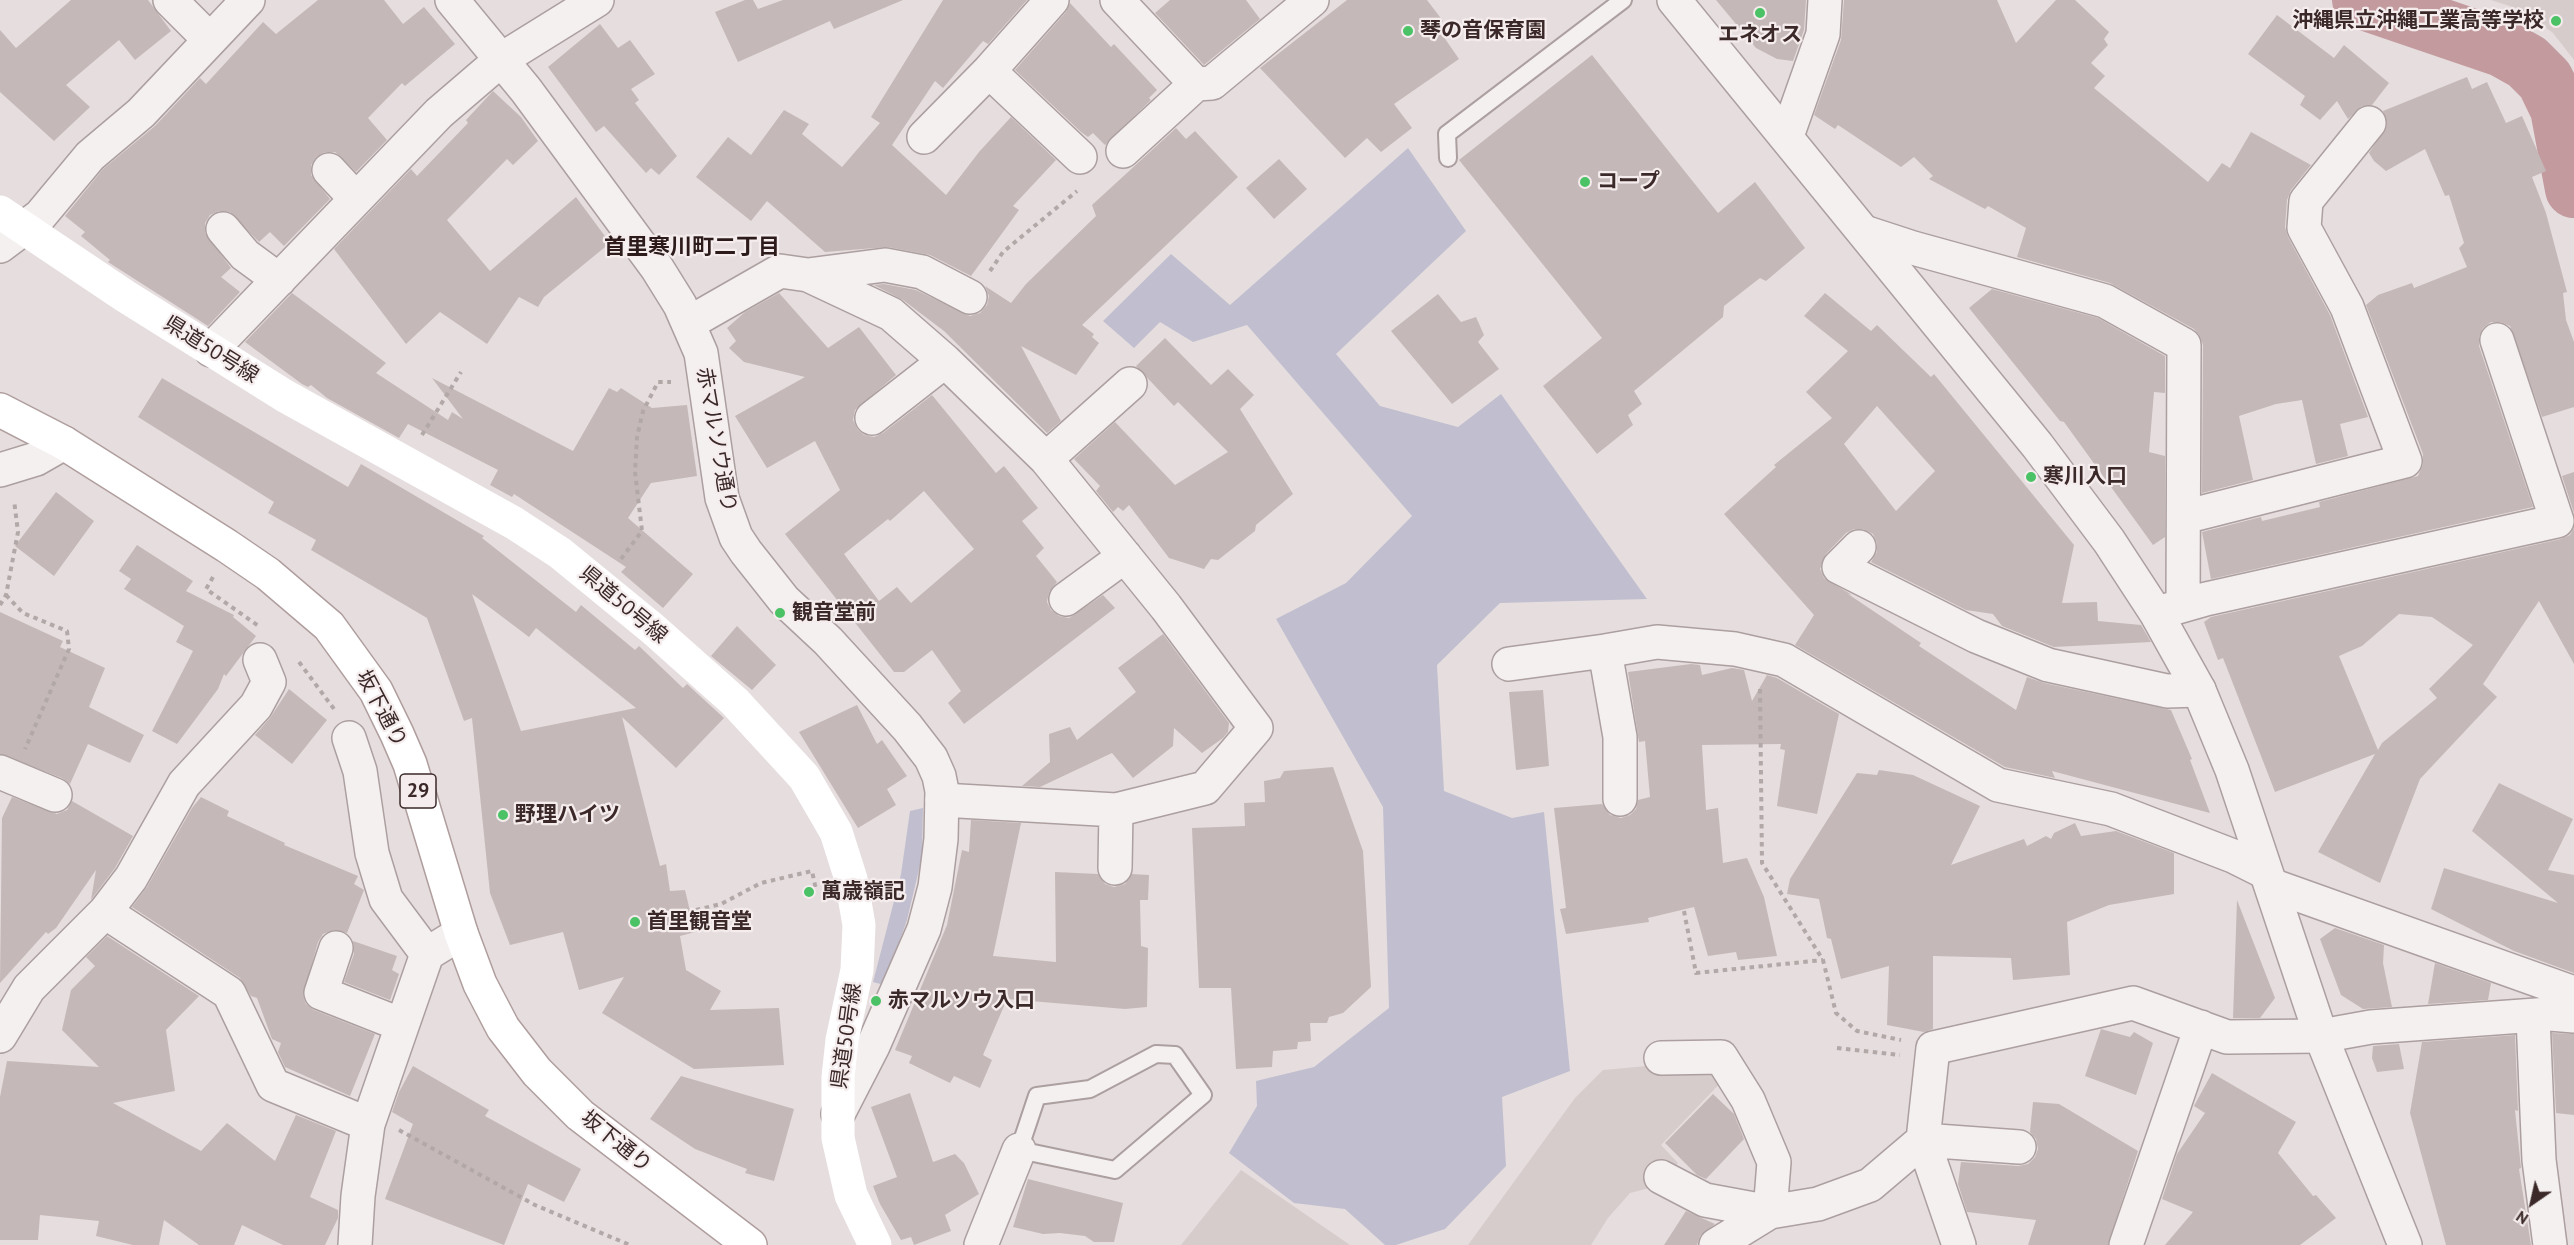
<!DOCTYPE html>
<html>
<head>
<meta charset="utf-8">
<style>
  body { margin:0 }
  #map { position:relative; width:2574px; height:1245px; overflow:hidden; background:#e6ddde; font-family:"PT Sans",sans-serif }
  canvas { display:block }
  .north { position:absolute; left:2502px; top:1173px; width:60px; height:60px; -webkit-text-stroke:4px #f4eced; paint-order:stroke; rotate:214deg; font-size:16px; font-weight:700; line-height:24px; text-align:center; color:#3b2828 }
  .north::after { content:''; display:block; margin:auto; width:21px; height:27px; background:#3b2828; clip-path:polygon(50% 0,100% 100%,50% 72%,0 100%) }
</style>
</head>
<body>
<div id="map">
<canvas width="2574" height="1245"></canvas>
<div class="north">N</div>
</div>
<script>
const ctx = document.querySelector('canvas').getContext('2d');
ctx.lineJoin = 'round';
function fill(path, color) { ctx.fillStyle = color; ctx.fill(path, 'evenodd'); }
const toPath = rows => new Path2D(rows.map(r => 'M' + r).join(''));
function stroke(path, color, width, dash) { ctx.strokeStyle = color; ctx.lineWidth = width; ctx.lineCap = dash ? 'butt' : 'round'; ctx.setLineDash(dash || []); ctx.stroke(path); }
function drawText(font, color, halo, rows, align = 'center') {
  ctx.font = font + ' "PT Sans","Noto Sans JP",sans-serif'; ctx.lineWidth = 4.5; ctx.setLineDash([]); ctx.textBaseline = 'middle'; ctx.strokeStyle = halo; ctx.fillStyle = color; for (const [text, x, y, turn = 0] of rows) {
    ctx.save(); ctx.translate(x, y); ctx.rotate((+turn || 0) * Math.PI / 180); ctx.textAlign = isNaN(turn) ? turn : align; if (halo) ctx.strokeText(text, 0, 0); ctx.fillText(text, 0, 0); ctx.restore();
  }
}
const built = toPath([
  [2491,0,2574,0,2574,60,2553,33,2522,10],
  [1713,1060,1726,1077,1661,1145,1678,1163,1661,1185,1630,1193,1608,1218,1591,1245,1468,1245,1575,1098,1603,1070],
  [1241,1170,1350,1245,1181,1245]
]);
const green = toPath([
  [1408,148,1466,231,1336,354,1380,406,1458,427,1501,394,1647,599,1500,603,1437,665,1444,791,1512,818,1544,812,1570,1071,1502,1097,1506,1166,1445,1229,1396,1245,1385,1245,1345,1209,1294,1203,1229,1153,1257,1106,1256,1081,1314,1067,1389,1008,1383,807,1276,619,1346,583,1412,516,1247,325,1193,342,1160,322,1134,348,1103,321,1171,254,1230,305],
  [923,808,922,857,907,920,884,985,873,982,901,874,910,811]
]);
const river = toPath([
  [2361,0,2502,48,2527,62,2545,80,2559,109,2574,189]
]);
const building = toPath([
  [71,0,148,0,171,31,135,60,119,40,66,85,90,107,54,141,0,92,0,30,16,48],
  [318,0,384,0,403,24,424,7,455,44,405,86,402,83,368,118,387,140,356,172,335,152,325,152,316,157,311,165,311,175,330,199,284,246,270,232,259,242,230,212,219,211,210,215,205,223,205,233,231,268,221,277,240,292,208,326,108,262,110,260,81,236,85,232,65,216,103,169,155,126,200,78,206,84,263,22,276,34],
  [745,0,753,0,758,9,783,0,903,0,834,29,830,21,738,62,715,12],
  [943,0,1027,0,988,44,983,41,943,88,935,81,892,145,946,195,979,152,1011,117,1056,160,1013,206,1019,210,971,276,930,255,888,247,825,252,767,201,751,221,696,177,728,137,751,155,784,110,809,124,802,134,842,167,880,123,871,117],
  [1170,0,1246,0,1260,19,1204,65,1155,13],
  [1347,0,1427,0,1443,21,1437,27,1459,59,1394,104,1412,128,1381,152,1367,138,1345,158,1260,68],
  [1716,0,1806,0,1804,30,1793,61,1777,59,1756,48],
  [1844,0,1997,0,2016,43,2056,0,2075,0,2109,32,2104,39,2108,45,2091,63,2105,76,2094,88,2208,182,2222,163,2230,168,2251,132,2311,165,2291,190,2287,200,2285,227,2288,237,2330,315,2368,417,2340,424,2348,456,2316,464,2302,400,2276,404,2239,416,2253,480,2202,493,2203,345,2200,336,2194,329,2110,283,2017,257,2026,228,1988,206,1985,209,1929,179,1933,176,1914,157,1901,167,1838,125,1835,129,1814,115,1841,40],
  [1070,3,1111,47,1114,44,1157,90,1149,98,1151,100,1105,145,1093,133,1088,137,1081,132,1015,70,1066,12],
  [2277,15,2334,58,2344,45,2389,83,2372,105,2362,106,2348,119,2337,101,2320,120,2300,105,2305,96,2248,54],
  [600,24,618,48,630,40,655,74,631,89,639,100,635,103,677,156,659,175,651,168,646,173,604,126,596,132,548,67],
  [1592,55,1718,213,1755,182,1805,248,1766,281,1760,278,1724,306,1723,317,1634,391,1642,404,1628,415,1633,425,1597,454,1543,386,1602,338,1459,160],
  [2467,77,2472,89,2487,82,2506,123,2522,116,2546,171,2532,177,2546,213,2567,292,2563,293,2566,320,2574,342,2574,407,2542,417,2510,326,2501,322,2491,322,2483,328,2479,337,2479,346,2533,507,2211,579,2202,532,2261,517,2262,521,2320,507,2319,502,2418,476,2423,464,2423,454,2366,305,2378,295,2412,283,2414,288,2467,267,2459,248,2464,243,2449,195,2445,196,2425,149,2386,171,2374,161,2369,153,2387,126,2383,111],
  [493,91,521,117,538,141,513,165,507,159,447,220,490,271,576,197,610,243,544,297,538,307,519,297,487,344,440,312,406,344,334,249,411,169,417,176,468,123,466,120],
  [1176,128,1186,139,1195,131,1238,177,1082,325,1094,334,1092,337,1099,343,1076,375,1021,346,1061,421,1047,433,944,331,903,300,874,285,884,284,916,290,970,316,980,313,987,305,989,296,985,286,1011,303,1026,284,1096,216,1092,205],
  [1279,159,1307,189,1274,219,1246,188],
  [1992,289,2098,318,2165,356,2165,393,2154,392,2149,452,2165,456,2165,537,2153,545,2064,422,2060,421,1969,308],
  [292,293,386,363,376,373,448,420,452,412,463,419,432,378,573,451,609,388,617,392,621,388,652,408,687,405,697,476,651,483,628,518,693,574,663,608,621,572,626,567,514,494,512,497,490,485,498,470,408,424,399,438,327,398,311,385,308,387,302,384,245,342],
  [779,293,828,348,859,327,896,375,855,410,853,420,858,430,864,435,874,437,883,433,932,395,996,473,1004,466,1038,508,1022,521,1044,548,1036,556,1057,582,1049,592,1047,602,1051,610,1059,616,1069,618,1103,595,1115,608,964,724,948,703,961,691,932,650,904,672,894,672,785,534,840,490,815,441,767,468,735,416,805,377,744,362,729,348,736,341,727,328,745,312],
  [924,491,974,549,911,603,897,587,879,601,844,554,888,519,890,521],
  [1825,293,1871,331,1877,325,1931,377,1934,374,2074,545,2062,603,2097,602,2098,621,2141,625,2151,642,2054,647,2002,626,1993,614,1966,610,1871,562,1877,552,1877,543,1873,534,1863,529,1854,529,1846,533,1826,554,1820,569,1824,578,1852,595,1848,594,1921,643,1919,646,2016,710,2027,677,2044,683,2171,710,2192,759,2190,760,2210,813,2052,771,2055,778,2005,767,1795,645,1814,615,1724,514,1776,467,1774,465,1832,418,1806,392,1848,351,1804,316],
  [1877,406,1935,471,1896,511,1844,444],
  [1438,294,1461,322,1476,317,1484,335,1478,342,1499,369,1452,404,1391,331],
  [1165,338,1211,385,1228,369,1254,395,1240,409,1293,494,1256,525,1255,531,1218,560,1211,559,1204,569,1169,558,1129,505,1123,511,1118,507,1113,512,1096,491,1100,486,1074,459,1115,422,1175,485,1228,452,1178,402,1174,406,1136,366],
  [162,378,348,487,361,464,484,536,482,538,576,612,581,605,635,650,639,646,683,688,687,684,724,718,676,768,622,717,660,866,666,864,670,891,685,890,695,932,680,936,686,970,721,991,710,1010,779,1008,784,1065,694,1069,602,1013,624,977,579,990,563,932,510,945,490,893,472,718,464,721,427,618,311,550,316,540,268,513,274,502,138,417],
  [472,594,529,637,536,628,636,708,521,731],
  [2574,472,2574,513,2562,476],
  [56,492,94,521,54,576,15,546],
  [2574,528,2574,664,2539,601,2483,684,2497,697,2420,779,2380,883,2318,852,2375,754,2275,792,2223,658,2218,660,2204,622,2211,617,2561,539,2570,535],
  [2399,614,2432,617,2473,645,2429,689,2437,698,2382,743,2378,750,2339,656,2362,646],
  [137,545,193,581,186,591,234,615,233,617,256,636,226,676,224,674,218,689,177,744,152,731,193,651,176,642,184,626,124,589,131,579,119,571],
  [0,612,63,641,60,647,105,668,89,707,144,735,130,763,88,744,70,784,62,778,0,754],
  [737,626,776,665,752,690,711,656],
  [1163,634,1229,723,1228,732,1223,738,1202,753,1174,728,1173,746,1133,778,1112,753,1040,787,1022,786,1050,762,1049,734,1070,727,1077,740,1136,692,1118,668],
  [1691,664,1700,665,1702,675,1732,668,1744,670,1752,701,1767,675,1777,678,1839,714,1817,814,1777,806,1785,750,1780,749,1781,744,1702,745,1706,810,1718,808,1723,863,1747,858,1764,897,1777,956,1738,960,1736,952,1708,956,1694,907,1648,918,1649,922,1566,934,1560,909,1566,908,1554,808,1602,804,1610,815,1621,818,1630,815,1636,809,1638,800,1650,797,1645,741,1639,742,1628,672],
  [289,689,327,720,292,764,255,735,270,718],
  [1543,690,1549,766,1516,770,1509,692],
  [857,705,877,744,882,740,907,776,887,789,896,805,858,828,799,732],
  [1333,767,1363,851,1371,987,1343,1013,1329,1017,1327,1023,1310,1023,1311,1041,1298,1042,1297,1049,1273,1051,1272,1067,1236,1069,1231,988,1199,988,1192,828,1245,826,1244,803,1265,802,1264,781,1280,778,1284,771],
  [1879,770,1913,775,1980,806,1951,865,2024,839,2027,846,2046,836,2051,839,2054,833,2075,823,2081,836,2116,831,2174,853,2174,894,2109,905,2067,922,2070,975,2013,980,2011,958,1933,956,1933,1029,1924,1032,1887,1025,1889,966,1841,979,1831,939,1827,938,1819,899,1787,894,1790,879,1857,773,1877,775],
  [2499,783,2573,819,2548,870,2574,875,2574,973,2514,951,2431,909,2444,868,2558,903,2472,831],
  [12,797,57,814,67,810,72,801,133,836,115,868,91,900,96,870,56,928,48,934,46,932,0,983,2,818],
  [201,797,229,811,227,816,285,843,284,845,358,876,354,884,364,890,347,933,333,930,323,934,318,942,303,996,306,1004,314,1010,375,1034,350,1096,285,1067,278,1052,281,1043,272,1039,257,998,251,996,240,978,132,907,147,887,192,808],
  [971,820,1021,823,993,956,1056,962,1055,872,1098,874,1105,884,1114,887,1125,884,1132,874,1149,875,1148,900,1140,900,1141,946,1148,948,1147,1007,1125,1009,1007,999,983,1055,992,1060,980,1088,954,1076,950,1083,909,1063,912,1056,895,1050,947,925,962,850,969,852],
  [2237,900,2275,998,2260,1018,2233,1018],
  [2335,928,2384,945,2383,963,2392,1007,2363,1009,2341,995,2320,939],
  [107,936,199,996,166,1030,175,1091,113,1103,201,1151,227,1123,275,1161,296,1115,336,1131,310,1197,338,1210,338,1218,325,1245,283,1245,242,1225,234,1245,199,1245,164,1220,159,1245,133,1245,96,1236,99,1221,40,1215,38,1240,0,1240,0,1097,7,1061,99,1067,62,1030,71,990,95,966,86,957],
  [353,941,397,956,392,970,399,974,390,1000,344,982,354,954],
  [2435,963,2491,983,2488,1000,2428,1004],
  [2101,1029,2130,1037,2134,1032,2153,1043,2136,1095,2085,1076],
  [2552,1033,2574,1034,2574,1115,2556,1113],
  [2515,1035,2518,1111,2515,1110,2521,1168,2519,1169,2531,1245,2446,1245,2410,1113,2422,1042],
  [2399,1044,2404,1069,2377,1072,2372,1058,2373,1046],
  [413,1066,489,1110,485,1116,581,1169,564,1202,528,1184,504,1245,385,1199,413,1124,392,1112,399,1092],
  [2212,1073,2296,1122,2278,1153,2313,1196,2316,1195,2336,1218,2300,1245,2165,1245,2193,1212,2162,1199,2177,1154,2205,1113,2194,1106],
  [681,1076,794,1109,774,1181,745,1173,747,1169,695,1149,650,1119],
  [910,1093,933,1162,955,1154,964,1163,979,1194,945,1215,951,1231,914,1245,911,1237,901,1240,880,1204,873,1186,897,1177,871,1107],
  [1713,1094,1734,1114,1744,1139,1706,1179,1697,1175,1665,1143],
  [2033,1102,2059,1104,2138,1151,2108,1245,2028,1245,2036,1220,1967,1212,1958,1184,1961,1162,2018,1166,2028,1164,2035,1157,2038,1149,2036,1139,2030,1132],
  [1028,1179,1123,1203,1114,1242,1094,1242,1085,1236,1060,1233,1043,1234,1013,1227],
  [1686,1211,1715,1224,1700,1236,1697,1245,1664,1245]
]);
const path = toPath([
  [990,271,1003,252,1077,191],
  [422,435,461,372],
  [621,559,642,531,635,472,637,437,643,411,658,382,671,382],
  [213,577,206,589,260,627],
  [6,595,23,613,67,631,69,649,25,749],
  [0,605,6,595,18,532,14,500],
  [299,662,334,709],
  [1760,689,1762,863,1823,960,1836,1013,1857,1031,1901,1040],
  [696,910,721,904,761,883,812,871,815,885,818,884],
  [1684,911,1696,973,1823,960],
  [1837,1048,1900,1055],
  [399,1130,535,1205,630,1245]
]);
const service = toPath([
  [1448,158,1447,134,1623,0],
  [1156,1054,1175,1055,1203,1095,1115,1170,1019,1150,1037,1096,1090,1089,1156,1054]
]);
const minor = toPath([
  [170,0,209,39],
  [1117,0,1196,84],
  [989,71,1080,157],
  [1787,136,1823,34,1825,0],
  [924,137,989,71,1052,0],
  [1123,151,1196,84,1212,83,1312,0],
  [329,170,356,199],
  [223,229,245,255,279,280],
  [1864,232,1913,248,2105,301,2184,345,2183,605],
  [0,246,40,216,90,156,141,113,248,0],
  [808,275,885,265,922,272,970,297],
  [689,323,780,271,808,275,891,314,945,361,1046,459,1166,607,1256,728,1205,788,1116,810,942,800],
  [211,350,439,113,502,59,597,0],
  [872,418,945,361],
  [1046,459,1130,384],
  [0,470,36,459,64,443],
  [2184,517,2405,461,2347,307,2304,228,2306,201,2369,123],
  [1859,547,1839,567,1976,636,2048,665,2167,691,2199,690],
  [1066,599,1125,556],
  [2164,611,2206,599,2557,521,2497,340],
  [1509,664,1605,651],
  [349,738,360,771,372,853,386,899,427,954],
  [0,772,55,795],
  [1620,799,1620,737,1605,651,1657,642,1735,649,1784,660,1998,785,2111,809,2233,856,2265,872],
  [1115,868,1116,810],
  [2271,885,2574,993],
  [105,912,229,993,273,1085,368,1124],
  [336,948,321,993,402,1025],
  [2533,1017,2539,1160,2550,1245],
  [0,1036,29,988,105,912,131,878,184,784,256,706,269,682,260,660],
  [1661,1177,1705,1200,1770,1212,1774,1162,1748,1100,1721,1057,1661,1058],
  [355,1245,358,1196,368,1124,427,954,461,933],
  [981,1245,1019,1150],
  [1716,1245,1770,1212,1818,1204,1870,1185,1923,1140,2019,1147],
  [1959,1245,1923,1140,1933,1048,2133,1003,2227,1037,2321,1036,2371,1027,2550,1014,2574,1016],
  [2126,1245,2201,1027]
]);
const tertiary = toPath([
  [452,0,526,90,657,268,680,305,701,353,722,498,736,537,746,552,784,600,828,641,907,727,931,758,939,776,942,791,941,839,935,887,924,929,873,1046,838,1114],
  [1674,0,2037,445,2109,541,2156,613,2199,690,2232,770,2321,1036,2405,1245]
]);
const secondary = toPath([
  [0,212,125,296,285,396,514,523,560,553,653,629,735,702,804,777,836,832,851,879,859,925,857,970,842,1040,838,1077,838,1138,851,1195,875,1245]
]);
const primary = toPath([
  [0,410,64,443,227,546,268,574,329,626,376,691,397,734,410,764,461,933,480,984,503,1028,537,1072,580,1115,750,1245]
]);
const markers = [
  [1760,13,6,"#4bc266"],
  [2556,21,6,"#4bc266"],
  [1408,31,6,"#4bc266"],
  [1585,182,6,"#4bc266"],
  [2031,477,6,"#4bc266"],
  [780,613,6,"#4bc266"],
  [503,815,6,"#4bc266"],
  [809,892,6,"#4bc266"],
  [635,922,6,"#4bc266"],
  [876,1001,6,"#4bc266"]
];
const shields = [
  [418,791,36]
];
const shieldNames = [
  ["29",418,791]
];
const poiNames = [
  ["沖縄県立沖縄工業高等学校",2544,21,"right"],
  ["琴の音保育園",1420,31],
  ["エネオス",1760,35,"center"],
  ["コープ",1597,182],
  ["寒川入口",2043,477],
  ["観音堂前",792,613],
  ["野理ハイツ",515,815],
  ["萬歳嶺記",821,892],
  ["首里観音堂",647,922],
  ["赤マルソウ入口",888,1001]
];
const streetNames = [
  ["県道50号線",211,350,32],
  ["赤マルソウ通り",716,440,80],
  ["県道50号線",623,605,40],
  ["坂下通り",381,709,62],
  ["県道50号線",847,1036,-82],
  ["坂下通り",616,1142,39]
];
const neighbourhoodNames = [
  ["首里寒川町二丁目",692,248]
];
fill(built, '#d7cccc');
fill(green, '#c1bfcf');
stroke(river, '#c39b9f', 58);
fill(building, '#c5b8b8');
stroke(service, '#ac9fa0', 20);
stroke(minor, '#ac9fa0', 36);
stroke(tertiary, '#ac9fa0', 36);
stroke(primary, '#b09e9e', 36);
stroke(path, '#b2a8a8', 4, [4.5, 4.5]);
stroke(service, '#f5f0f0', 16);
stroke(minor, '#f5f0f0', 33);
stroke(tertiary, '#f5f0f0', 33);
stroke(secondary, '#fff', 33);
stroke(primary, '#fff', 33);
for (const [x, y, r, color] of markers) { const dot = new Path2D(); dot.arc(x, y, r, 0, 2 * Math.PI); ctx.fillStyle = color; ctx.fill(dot); stroke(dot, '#f4eced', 2); }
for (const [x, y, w] of shields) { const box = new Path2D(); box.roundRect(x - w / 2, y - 17, w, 34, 4.5); ctx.fillStyle = '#f4eced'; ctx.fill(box); stroke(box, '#3b2828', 1.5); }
drawText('bold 20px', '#3b2828', null, shieldNames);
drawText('bold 21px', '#3b2828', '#f4eced', poiNames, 'left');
drawText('21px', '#3b2828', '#f4eced', streetNames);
drawText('bold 22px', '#2c1b1a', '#f4eced', neighbourhoodNames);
</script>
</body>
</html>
